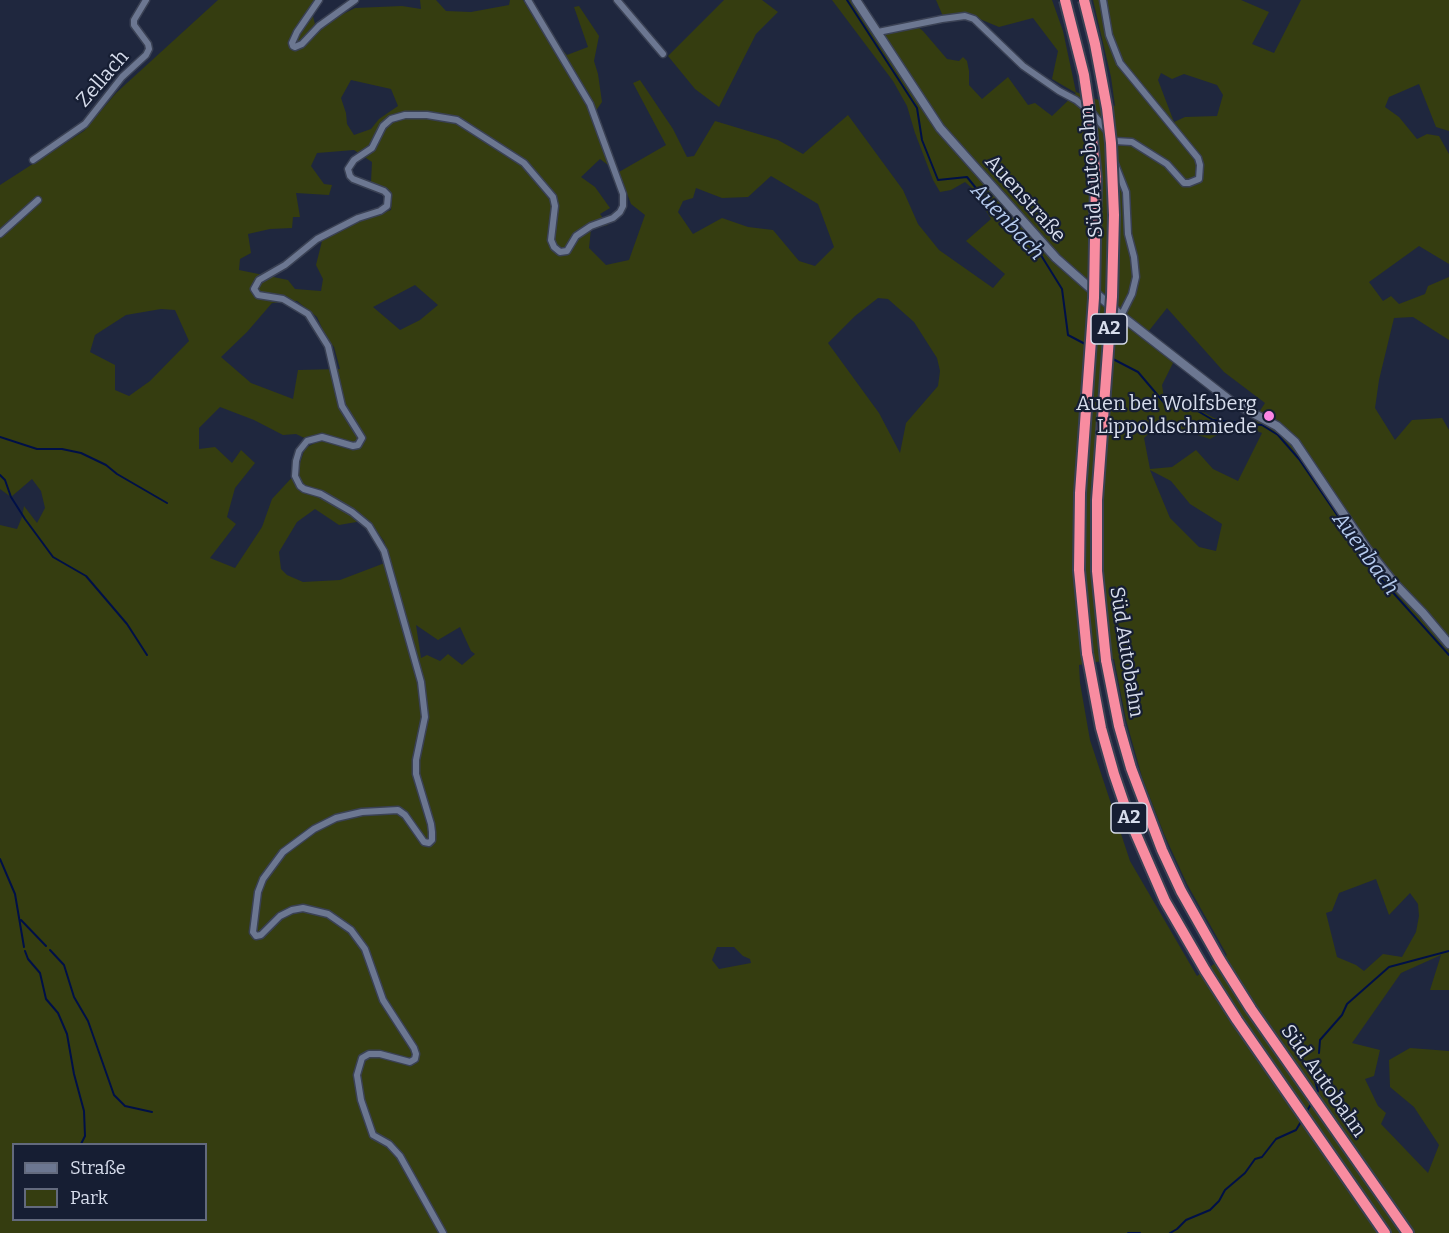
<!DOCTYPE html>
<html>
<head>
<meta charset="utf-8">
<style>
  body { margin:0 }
  #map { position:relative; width:1449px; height:1233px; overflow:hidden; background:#1f273e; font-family:Bitter,serif }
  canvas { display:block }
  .legend { position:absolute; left:12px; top:1143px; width:195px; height:78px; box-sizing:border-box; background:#161e33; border:2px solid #636a7d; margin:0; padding:8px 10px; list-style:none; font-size:18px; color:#d7ddec }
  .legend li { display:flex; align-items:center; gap:12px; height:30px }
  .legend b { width:30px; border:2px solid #636a7d }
</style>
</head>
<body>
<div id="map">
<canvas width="1449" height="1233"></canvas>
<ul class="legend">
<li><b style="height:8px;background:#6c7791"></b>Straße</li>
<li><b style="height:16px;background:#353d10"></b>Park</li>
</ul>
</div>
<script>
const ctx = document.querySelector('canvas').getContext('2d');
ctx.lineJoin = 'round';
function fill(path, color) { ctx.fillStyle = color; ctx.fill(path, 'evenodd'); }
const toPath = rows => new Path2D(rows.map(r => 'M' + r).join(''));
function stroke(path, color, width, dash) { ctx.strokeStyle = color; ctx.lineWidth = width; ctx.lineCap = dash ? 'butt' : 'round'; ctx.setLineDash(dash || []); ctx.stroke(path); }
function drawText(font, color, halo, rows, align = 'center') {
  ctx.font = font + ' Bitter,serif'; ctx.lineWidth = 4.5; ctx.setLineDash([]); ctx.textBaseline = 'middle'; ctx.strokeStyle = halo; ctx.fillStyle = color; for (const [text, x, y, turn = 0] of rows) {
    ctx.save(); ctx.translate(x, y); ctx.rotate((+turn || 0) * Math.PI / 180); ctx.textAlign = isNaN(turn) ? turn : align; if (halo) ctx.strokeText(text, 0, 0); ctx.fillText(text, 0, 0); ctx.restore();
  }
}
const green = toPath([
  [218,0,322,0,313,16,317,33,335,18,355,8,402,6,421,9,420,0,436,0,446,11,471,12,509,5,510,0,523,0,533,16,567,55,588,47,574,7,579,6,599,36,594,61,598,74,602,102,595,112,616,171,600,159,581,177,595,187,610,208,600,214,608,225,591,229,589,248,606,265,629,260,645,215,631,204,619,172,666,145,633,83,640,80,673,129,687,157,694,156,715,121,778,140,803,154,848,115,903,190,918,224,939,250,993,288,1005,274,966,241,991,219,972,188,965,182,951,190,940,192,933,180,915,133,907,106,893,81,832,0,852,0,877,38,890,33,918,27,923,31,947,59,959,61,963,57,967,61,969,71,969,85,982,99,1008,77,1028,105,1035,103,1052,116,1076,93,1052,79,1058,51,1033,18,999,27,970,15,945,21,936,0,1052,0,1063,31,1076,92,1115,106,1111,77,1093,0,1241,0,1269,12,1252,44,1274,53,1301,0,1449,0,1449,131,1436,127,1419,84,1389,97,1385,107,1399,117,1417,139,1427,134,1439,136,1449,154,1449,264,1419,246,1369,282,1383,301,1391,296,1399,304,1425,294,1428,286,1449,277,1449,340,1413,317,1394,318,1379,380,1375,408,1395,440,1412,420,1442,418,1449,430,1449,990,1430,990,1441,955,1401,973,1352,1043,1380,1050,1374,1076,1365,1079,1378,1106,1386,1113,1381,1124,1428,1173,1439,1145,1414,1107,1390,1087,1389,1060,1410,1048,1449,1051,1449,1233,0,1233,0,525,17,529,22,517,24,506,37,523,45,508,41,491,32,479,11,497,0,489,0,185,84,131,116,93],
  [1161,73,1172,79,1184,74,1217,85,1223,95,1217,116,1185,117,1174,122,1158,80],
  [351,80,391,89,398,106,379,119,371,129,354,135,347,124,346,113,341,98],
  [354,150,372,162,371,182,384,189,392,198,391,210,356,222,322,241,316,265,323,279,321,291,295,289,288,280,239,270,240,259,251,253,248,234,270,229,292,228,293,217,300,217,296,193,329,195,332,185,324,184,311,166,317,153],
  [771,176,818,204,834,247,815,266,799,261,773,230,748,227,722,218,693,234,678,212,683,201,693,198,696,188,722,198,748,197],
  [415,285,438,305,420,320,400,330,373,307],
  [878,298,888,299,914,322,937,358,940,371,938,386,906,423,900,453,879,413,828,343,855,316],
  [297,301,317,317,326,337,334,347,340,369,298,370,293,399,251,383,221,357,247,332,272,303],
  [1167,308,1224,372,1265,403,1254,420,1252,429,1262,433,1238,481,1213,469,1196,450,1172,467,1150,469,1144,438,1160,423,1210,439,1224,431,1221,426,1226,422,1214,418,1198,409,1173,404,1164,398,1162,385,1174,361,1144,337],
  [161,309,175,310,189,341,150,381,129,396,115,390,115,365,90,352,95,335,126,315],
  [220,407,254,420,283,435,296,434,315,443,305,448,297,472,272,499,262,527,235,568,210,558,236,524,227,517,235,488,255,463,241,450,232,463,215,447,199,449,199,428],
  [1150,470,1171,481,1190,504,1222,524,1216,551,1199,547,1170,518],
  [315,509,339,525,368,520,384,541,390,561,340,580,303,582,287,575,281,569,279,552,297,522],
  [416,625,438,640,460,627,471,651,475,654,462,665,448,654,440,661,427,655,421,658],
  [1114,659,1126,720,1142,777,1164,834,1187,884,1227,955,1197,976,1130,861,1090,740,1080,683,1079,665],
  [1376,879,1389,915,1410,893,1418,904,1419,916,1416,932,1402,957,1383,954,1364,971,1356,965,1337,957,1326,913,1332,911,1339,893],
  [717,947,734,947,743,956,750,959,751,963,719,969,712,960],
  [14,1144,206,1144,206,1220,14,1220],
  [724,0,762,0,778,12,756,34,719,107,695,89,668,56]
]);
const stream = toPath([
  [847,0,917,108,922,140,938,180,967,177,1004,223,1039,252,1062,289,1068,335,1087,345],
  [1111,358,1138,372,1166,405,1196,410,1213,420,1262,425,1278,435,1299,459,1380,578,1449,655],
  [0,437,37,449,62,449,81,453,106,465,117,474,167,503],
  [0,475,5,480,11,497,25,519,53,557,86,576,127,624,147,655],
  [0,859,15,894,24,947],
  [21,920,46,946],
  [50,950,64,965,74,997,88,1021,114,1095,125,1106,152,1112],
  [25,951,28,959,40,973,46,999,58,1013,67,1034,74,1074,84,1111,85,1136,81,1144],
  [1319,1053,1320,1040,1342,1015,1347,1004,1389,967,1449,951],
  [1315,1061,1313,1074,1318,1091,1316,1094],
  [1306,1113,1312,1102],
  [1128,1233,1140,1233],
  [1170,1233,1177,1229,1186,1220,1210,1210,1219,1201,1225,1190,1245,1173,1255,1159,1262,1157,1276,1139,1296,1130,1302,1120]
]);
const street = toPath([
  [319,0,297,32,292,43,293,46,295,47,302,44,319,26,355,0],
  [617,0,663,54],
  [1103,0,1109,35,1120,63,1198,158,1200,165,1199,179,1189,183,1184,183,1167,164,1132,142,1115,141],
  [878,32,942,19,965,16,974,19,1023,66,1059,91,1076,100,1093,114,1109,133],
  [33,160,85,124,122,77,146,55,149,49,148,44,134,25,134,20,146,0],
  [1115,164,1126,192,1128,234,1134,257,1136,277,1132,294,1121,316],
  [0,234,38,200],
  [443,1233,400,1156,389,1144,373,1135,361,1100,357,1075,362,1058,369,1054,380,1054,410,1062,415,1059,416,1054,414,1048,383,1000,365,949,351,930,328,914,303,908,292,910,280,916,261,935,256,936,253,932,258,892,263,879,283,852,314,829,336,818,362,812,398,810,405,815,424,842,429,843,432,840,432,832,431,824,416,774,416,760,425,717,421,682,384,551,369,526,352,512,321,494,304,489,300,486,295,476,296,461,299,451,307,441,322,437,353,446,358,445,362,438,342,406,328,346,308,314,283,299,258,295,254,289,259,280,285,265,317,239,358,218,380,211,387,206,388,195,384,191,353,179,350,176,348,169,354,160,372,148,383,126,391,119,405,115,427,115,457,120,524,163,553,197,555,206,551,240,554,247,560,252,567,251,576,236,591,226,613,218,620,212,623,206,623,194,590,104,528,0]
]);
const secondary = toPath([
  [856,0,940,128,1056,258,1124,318,1232,402,1277,426,1295,442,1367,549,1394,583,1423,613,1449,644]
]);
const highway = toPath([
  [1087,653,1101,728,1114,774,1129,818,1165,901,1205,970,1237,1020,1385,1233],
  [1106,660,1119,726,1131,768,1162,850,1181,891,1220,960,1251,1009,1408,1233]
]);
const highwayBridge = toPath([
  [1065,0,1084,75,1089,109,1096,179,1094,298,1080,493,1079,570,1087,653],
  [1084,0,1095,44,1107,108,1111,143,1114,215,1112,297,1097,500,1097,571,1106,660]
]);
const markers = [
  [1269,416,6,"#fc86e4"]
];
const shields = [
  [1109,329,36],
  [1129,818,36]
];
const shieldNames = [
  ["A2",1109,329],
  ["A2",1129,818]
];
const streetNames = [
  ["Zellach",103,79,-49],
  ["Süd Autobahn",1092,172,-94],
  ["Auenstraße",1025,199,48],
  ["Süd Autobahn",1126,652,81],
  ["Süd Autobahn",1323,1081,55]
];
const poiNames = [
  ["Auen bei Wolfsberg",1257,404],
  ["Lippoldschmiede",1257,427]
];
const waterNames = [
  ["Auenbach",1007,222,47],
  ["Auenbach",1365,554,54]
];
fill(green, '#353d10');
stroke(stream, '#001048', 2);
stroke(street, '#3a4154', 9);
stroke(secondary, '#3a4154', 11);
stroke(highway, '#3a4154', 14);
stroke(street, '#6c7791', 6);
stroke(secondary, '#6c7791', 8);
stroke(highway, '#f88ca0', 10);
stroke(highwayBridge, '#3a4154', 14, []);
stroke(highwayBridge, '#f88ca0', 10);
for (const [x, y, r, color] of markers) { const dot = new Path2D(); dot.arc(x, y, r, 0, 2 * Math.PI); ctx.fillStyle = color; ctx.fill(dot); stroke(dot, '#161e33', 2); }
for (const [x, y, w] of shields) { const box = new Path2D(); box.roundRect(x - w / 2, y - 15, w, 30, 4.5); ctx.fillStyle = '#161e33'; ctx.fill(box); stroke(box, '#d7ddec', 1.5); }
drawText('bold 18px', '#d7ddec', null, shieldNames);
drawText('20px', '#d7ddec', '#161e33', streetNames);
drawText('20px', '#d7ddec', '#161e33', poiNames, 'right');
drawText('italic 21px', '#b5cbee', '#161e33', waterNames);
</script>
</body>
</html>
